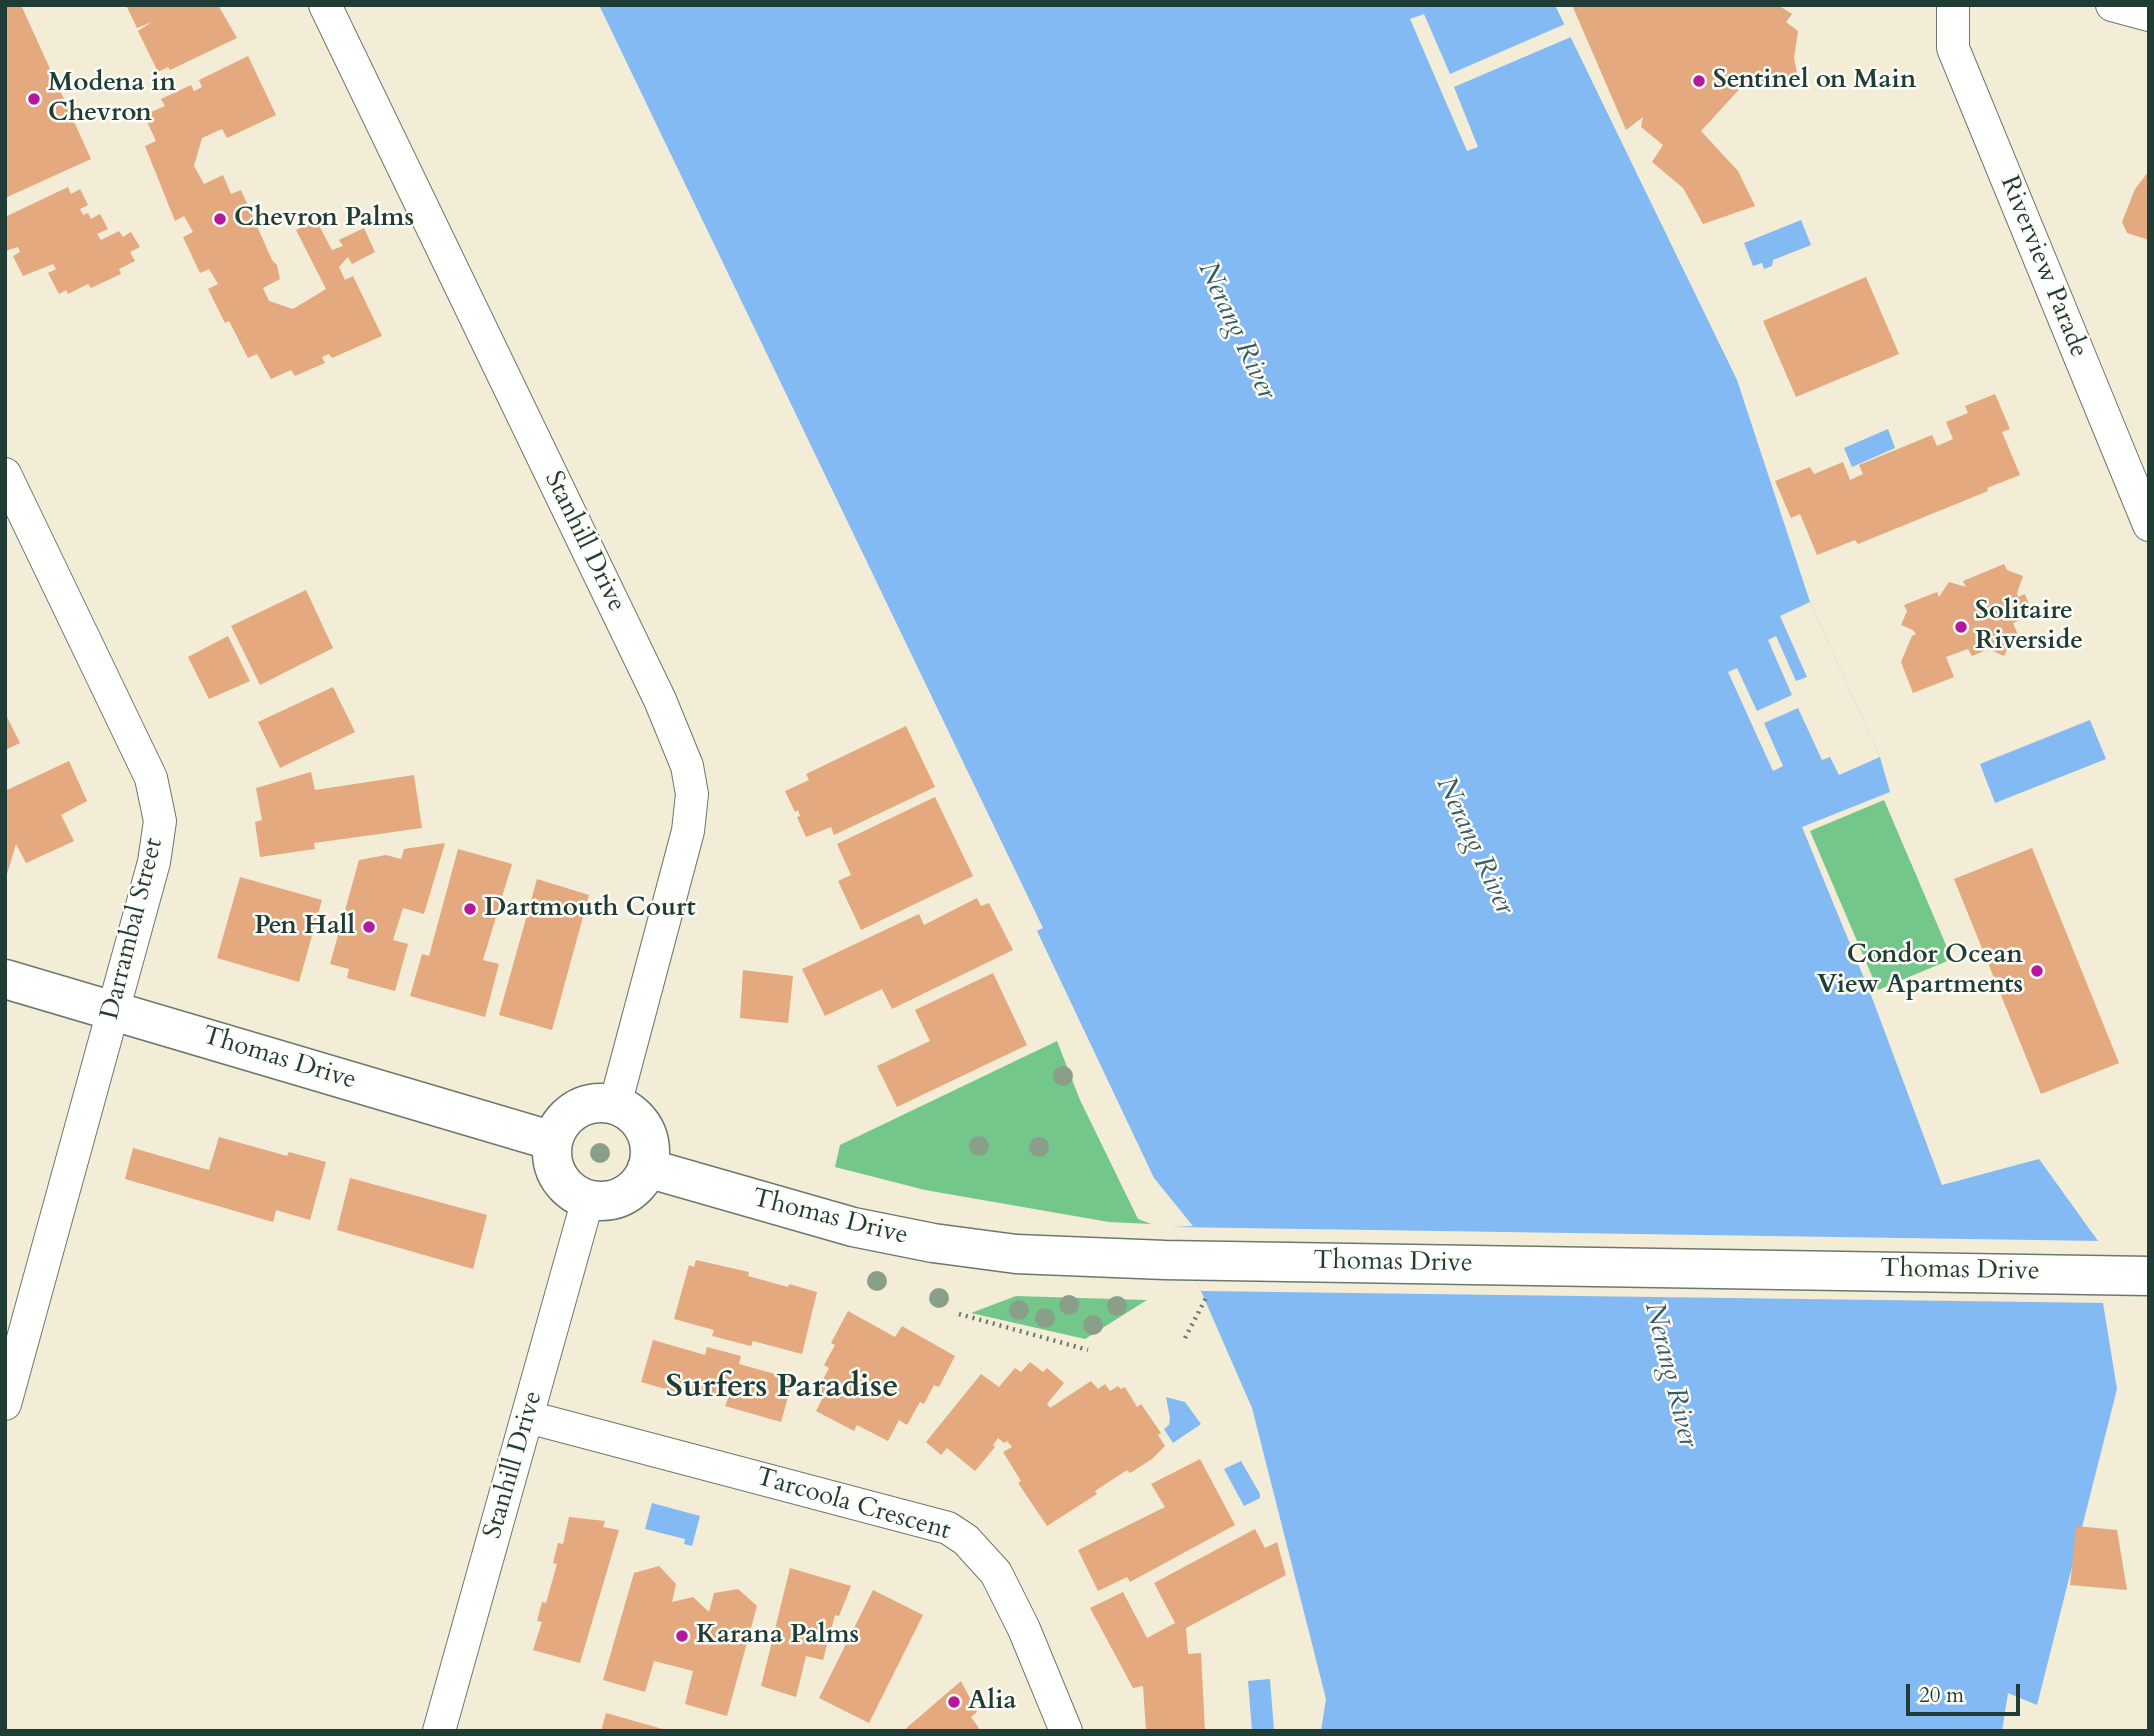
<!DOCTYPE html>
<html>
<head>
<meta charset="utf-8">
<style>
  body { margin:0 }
  #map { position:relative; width:2154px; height:1736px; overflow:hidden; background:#f3ecd6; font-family:Cardo,serif }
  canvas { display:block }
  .frame { position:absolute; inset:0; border:7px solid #1f3d34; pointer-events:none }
  .scale { position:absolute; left:1906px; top:1684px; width:114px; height:32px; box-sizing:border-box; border:4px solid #1f3d34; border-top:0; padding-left:9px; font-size:21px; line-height:24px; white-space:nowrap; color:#1f3d34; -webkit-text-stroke:5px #fdfcf7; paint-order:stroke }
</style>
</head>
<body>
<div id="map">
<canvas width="2154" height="1736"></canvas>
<div class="frame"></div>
<div class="scale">20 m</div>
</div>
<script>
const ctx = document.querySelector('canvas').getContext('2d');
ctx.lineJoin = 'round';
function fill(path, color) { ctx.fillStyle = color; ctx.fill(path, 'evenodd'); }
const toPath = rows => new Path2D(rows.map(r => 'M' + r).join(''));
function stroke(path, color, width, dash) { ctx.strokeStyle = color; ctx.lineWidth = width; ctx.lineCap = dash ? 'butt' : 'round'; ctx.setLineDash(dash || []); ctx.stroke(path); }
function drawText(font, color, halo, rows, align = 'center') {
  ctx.font = font + ' Cardo,serif'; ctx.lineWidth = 5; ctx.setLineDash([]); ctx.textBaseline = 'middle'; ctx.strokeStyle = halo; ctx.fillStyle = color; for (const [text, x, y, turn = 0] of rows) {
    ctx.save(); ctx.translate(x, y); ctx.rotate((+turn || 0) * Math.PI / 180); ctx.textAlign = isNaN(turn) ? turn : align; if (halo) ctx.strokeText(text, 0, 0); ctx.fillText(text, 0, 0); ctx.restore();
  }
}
const green = toPath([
  [1884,800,1952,959,1878,990,1810,831],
  [1057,1041,1080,1100,1138,1219,1151,1224,1109,1222,925,1190,835,1167,840,1145],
  [1016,1296,1147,1300,1085,1339,971,1313]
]);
const water = toPath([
  [599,5,1555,5,1737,380,1810,602,1880,757,1890,792,1802,827,1871,995,1942,1185,2039,1159,2098,1241,2104,1273,2103,1303,2117,1389,2037,1705,2008,1693,2002,1731,1321,1731,1326,1699,1252,1408,1173,1227,1193,1226,1154,1178,1037,931,1043,928],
  [1801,220,1811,245,1773,260,1772,266,1764,269,1762,263,1753,266,1744,243],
  [1888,429,1895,448,1852,467,1844,448],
  [2090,720,2106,759,1995,803,1980,764],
  [1166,1397,1185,1402,1201,1424,1173,1443,1164,1429,1169,1425,1170,1418],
  [1241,1461,1260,1494,1260,1498,1244,1506,1224,1469],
  [652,1503,700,1516,692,1546,684,1544,685,1539,645,1529],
  [1270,1679,1274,1731,1252,1731,1248,1681]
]);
const pier = toPath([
  [1424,14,1450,74,1565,24,1571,37,1454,87,1478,147,1467,151,1410,19],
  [1810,602,1880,757,1839,775,1830,757,1822,760,1798,708,1764,723,1783,766,1773,771,1728,672,1737,668,1757,711,1792,695,1768,640,1776,636,1796,681,1807,677,1780,616],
  [1173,1227,2101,1241,2108,1273,2107,1303,1201,1291]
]);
const building = toPath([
  [5,5,21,5,91,159,5,198],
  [126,5,218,5,237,38,170,70,168,67,158,72,138,31,152,22,137,28],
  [1572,5,1783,5,1781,7,1792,14,1786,22,1798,31,1794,58,1799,84,1745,83,1701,131,1738,171,1755,206,1703,224,1683,188,1652,162,1663,145,1641,127,1643,117,1626,130],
  [248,56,276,115,227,138,222,129,202,138,194,166,204,184,223,175,231,194,241,190,272,260,277,265,280,279,263,288,269,301,293,309,326,289,296,230,316,220,332,250,343,246,339,240,364,228,375,252,352,264,348,257,339,267,345,280,353,276,382,336,332,358,329,354,322,357,325,363,295,376,291,370,271,379,257,354,248,358,229,321,225,323,208,289,218,284,209,269,200,273,183,237,193,232,184,216,175,221,145,146,156,141,144,115,165,106,161,99,191,85,194,91,202,87,199,80],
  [2149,171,2149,240,2127,233,2122,222,2135,189],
  [68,187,71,194,80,189,88,205,80,209,83,215,88,213,91,219,100,214,108,229,97,234,101,240,119,231,123,237,131,232,140,247,130,252,135,261,119,269,121,274,91,288,88,284,68,294,66,290,59,294,48,273,56,269,53,264,23,276,13,256,20,252,18,247,5,251,5,217],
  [1866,277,1899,354,1796,397,1763,321],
  [1995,394,2010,429,2002,432,2020,475,1987,488,1988,491,1858,544,1855,540,1817,555,1800,514,1791,518,1775,481,1810,467,1814,474,1843,462,1850,480,1863,474,1859,465,1932,435,1937,446,1953,439,1946,422,1968,413,1965,406],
  [2004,564,2007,570,2023,576,2017,593,2018,597,2025,594,2033,615,2013,623,2019,637,2012,640,2004,656,1989,649,1972,656,1968,649,1946,657,1954,677,1913,693,1901,662,1912,636,1916,634,1913,630,1901,625,1907,611,1904,605,1937,592,1939,597,1949,582,1966,587,1963,581],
  [306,590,333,648,260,685,231,626],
  [228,636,250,681,209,699,188,657],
  [333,687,355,732,280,768,258,722],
  [5,713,20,743,5,750],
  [906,726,935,787,834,835,831,827,806,837,797,817,800,816,798,810,795,812,785,791,809,780,806,774],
  [69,761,87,801,61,815,74,841,26,863,16,844,5,881,5,791],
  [311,772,315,790,414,775,422,828,314,843,315,849,260,857,255,822,262,820,256,788],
  [935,797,973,876,861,930,838,881,851,875,837,844],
  [445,843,424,914,403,908,393,940,408,944,395,991,347,978,349,969,330,964,359,860,386,855,401,859,404,849],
  [2032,848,2119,1063,2041,1094,1954,879],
  [458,849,512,864,483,960,499,964,485,1017,410,996,422,954,429,956],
  [240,877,322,900,299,982,217,958],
  [537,879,589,895,552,1030,499,1015],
  [977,898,981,906,989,903,1013,950,892,1009,882,989,825,1016,802,969,919,914,924,925],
  [743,970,793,976,788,1023,740,1018],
  [993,973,1027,1045,897,1107,877,1066,930,1041,915,1010],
  [219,1137,287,1156,289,1152,326,1162,310,1220,276,1210,273,1222,125,1179,133,1148,209,1170],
  [350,1178,487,1215,473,1269,337,1230],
  [696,1260,749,1272,748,1276,788,1287,789,1284,817,1292,802,1354,753,1341,751,1346,712,1336,714,1330,674,1319,689,1265,694,1267],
  [848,1311,895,1337,902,1326,955,1356,939,1387,934,1385,924,1404,920,1402,907,1425,899,1420,888,1441,857,1425,854,1431,816,1411,824,1395,817,1391,829,1368,824,1365,835,1345,831,1343],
  [653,1340,705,1355,707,1347,741,1356,739,1364,793,1379,781,1422,725,1406,728,1398,699,1390,697,1398,641,1382],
  [1030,1362,1043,1372,1047,1368,1064,1383,1047,1404,1050,1408,1091,1381,1098,1389,1105,1384,1110,1391,1118,1386,1121,1389,1125,1387,1137,1407,1141,1404,1161,1433,1158,1435,1165,1446,1152,1459,1130,1473,1127,1470,1095,1491,1097,1494,1047,1526,1018,1483,1021,1481,1003,1452,1012,1447,1007,1441,1004,1443,998,1438,993,1445,995,1447,975,1471,947,1448,941,1455,926,1442,981,1374,999,1387,1015,1368,1021,1372],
  [1200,1459,1235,1525,1130,1582,1127,1577,1098,1591,1078,1550,1165,1507,1151,1484],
  [569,1517,605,1521,603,1527,619,1530,580,1663,533,1650,542,1622,537,1621,542,1602,546,1603,557,1564,553,1563,558,1543,563,1544],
  [2076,1526,2117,1530,2127,1590,2070,1585],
  [1255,1529,1265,1548,1277,1542,1286,1575,1186,1628,1188,1654,1201,1653,1205,1731,1146,1731,1143,1686,1133,1688,1090,1608,1123,1592,1147,1638,1175,1623,1154,1583],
  [659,1566,676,1584,672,1602,693,1597,709,1612,714,1593,738,1589,757,1606,727,1716,685,1704,693,1671,654,1661,645,1692,603,1680,634,1573],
  [790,1568,851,1586,839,1616,835,1615,823,1660,806,1656,796,1697,761,1686],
  [873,1590,923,1615,869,1723,819,1698],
  [961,1681,977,1712,971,1717,981,1731,903,1731],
  [606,1713,666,1730,666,1731,601,1731]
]);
const path = toPath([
  [959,1314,1088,1350],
  [1185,1338,1206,1298]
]);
const minor = toPath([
  [325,5,660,700,687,766,692,794,688,831,615,1105],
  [1953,5,1953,48,2149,525],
  [2112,5,2149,15],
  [5,474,151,778,160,821,154,862,5,1404],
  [528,1417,948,1528,966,1540,996,1573,1024,1629,1066,1731],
  [439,1731,588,1199]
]);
const secondary = toPath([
  [5,979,553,1141],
  '552 1152a49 49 0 1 1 98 0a49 49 0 1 1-98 0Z',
  [647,1168,853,1227,933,1243,1016,1254,1165,1260,2149,1276]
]);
const trees = [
  [1063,1076],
  [979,1146],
  [1039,1147],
  [600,1153],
  [877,1281],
  [939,1298],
  [1069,1305],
  [1117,1306],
  [1019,1310],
  [1045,1318],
  [1093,1325]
];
const markers = [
  [1699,81,7,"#b5179e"],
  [34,99,7,"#b5179e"],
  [220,219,7,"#b5179e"],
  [1961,627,7,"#b5179e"],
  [470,909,7,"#b5179e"],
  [369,927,7,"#b5179e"],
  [2037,971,7,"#b5179e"],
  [682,1636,7,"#b5179e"],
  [954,1702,7,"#b5179e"]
];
const poiNames = [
  ["Sentinel on Main",1713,81],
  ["Modena in",48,84],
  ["Chevron",48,114],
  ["Chevron Palms",234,219],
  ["Solitaire",1975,612],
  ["Riverside",1975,642],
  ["Dartmouth Court",484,909],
  ["Pen Hall",355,927,"right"],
  ["Condor Ocean",2023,956,"right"],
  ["View Apartments",2023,986,"right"],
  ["Karana Palms",696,1636],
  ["Alia",968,1702]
];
const streetNames = [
  ["Riverview Parade",2043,267,68],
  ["Stanhill Drive",584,542,64],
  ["Darrambal Street",133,929,-76],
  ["Thomas Drive",279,1059,17],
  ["Thomas Drive",830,1218,14],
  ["Thomas Drive",1393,1263,1],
  ["Thomas Drive",1960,1271,1],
  ["Stanhill Drive",514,1465,-74],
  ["Tarcoola Crescent",853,1505,16]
];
const waterNames = [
  ["Nerang River",1236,331,65],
  ["Nerang River",1474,846,65],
  ["Nerang River",1670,1375,76]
];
const districtNames = [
  ["Surfers Paradise",782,1388]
];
fill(green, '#74c78a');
fill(water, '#83baf3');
fill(pier, '#f3ecd6');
fill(building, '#e4a97e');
stroke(minor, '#697a6d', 34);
stroke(secondary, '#697a6d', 41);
stroke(path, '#697a6d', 4.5, [2, 5]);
stroke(minor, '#fff', 32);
stroke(secondary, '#fff', 38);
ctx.fillStyle = '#8a9f89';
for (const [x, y] of trees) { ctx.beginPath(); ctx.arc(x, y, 10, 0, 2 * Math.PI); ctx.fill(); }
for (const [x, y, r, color] of markers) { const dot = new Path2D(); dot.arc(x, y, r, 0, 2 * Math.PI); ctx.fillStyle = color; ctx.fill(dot); stroke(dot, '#fdfcf7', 2.5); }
drawText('bold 26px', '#1f3d34', '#fdfcf7', poiNames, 'left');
drawText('26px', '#1f3d34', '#fdfcf7', streetNames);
drawText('italic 28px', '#385c64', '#fdfcf7', waterNames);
drawText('bold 33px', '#1f3d34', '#fdfcf7', districtNames);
</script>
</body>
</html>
